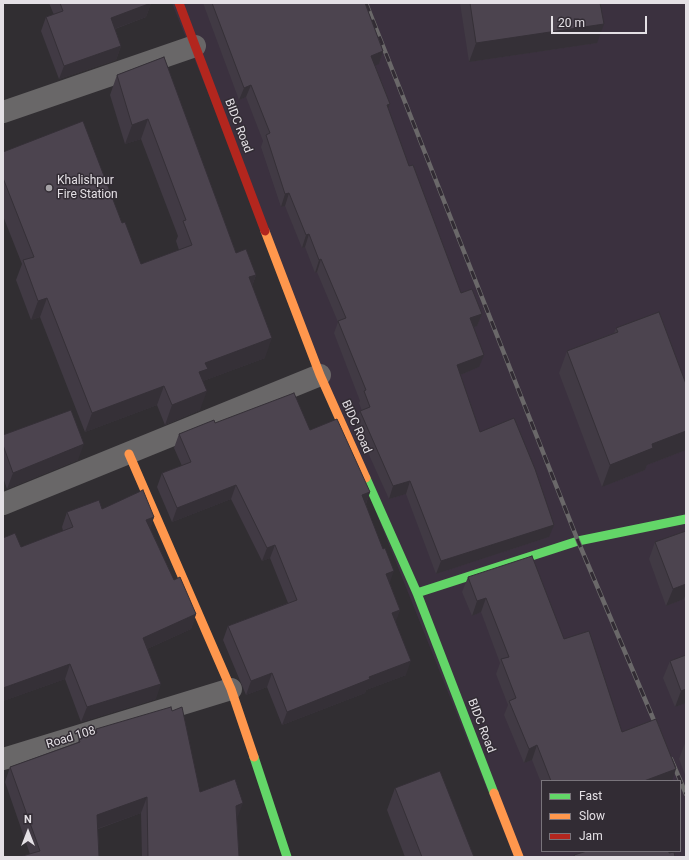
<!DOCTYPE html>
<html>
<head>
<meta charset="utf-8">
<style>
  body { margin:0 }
  #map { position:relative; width:689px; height:860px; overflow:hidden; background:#312e32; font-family:Roboto,sans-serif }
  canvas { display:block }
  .frame { position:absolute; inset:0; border:4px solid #e4e0e5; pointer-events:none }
  .legend { position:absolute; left:541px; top:780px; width:140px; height:72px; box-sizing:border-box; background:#322c34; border:1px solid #79747b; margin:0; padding:5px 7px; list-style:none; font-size:12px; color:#e4e0e5 }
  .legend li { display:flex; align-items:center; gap:8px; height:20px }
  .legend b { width:20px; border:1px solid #79747b }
  .north { position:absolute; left:8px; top:812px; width:40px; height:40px; -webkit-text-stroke:3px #322c34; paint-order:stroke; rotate:0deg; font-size:11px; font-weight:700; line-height:16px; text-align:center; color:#e4e0e5 }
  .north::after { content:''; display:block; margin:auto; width:14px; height:18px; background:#e4e0e5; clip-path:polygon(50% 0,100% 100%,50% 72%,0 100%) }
  .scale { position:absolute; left:551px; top:16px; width:96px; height:18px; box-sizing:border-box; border:2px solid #e4e0e5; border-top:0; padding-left:5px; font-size:12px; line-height:14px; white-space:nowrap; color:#e4e0e5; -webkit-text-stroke:3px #322c34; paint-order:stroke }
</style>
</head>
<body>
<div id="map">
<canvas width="689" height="860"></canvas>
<div class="frame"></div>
<ul class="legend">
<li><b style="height:5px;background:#63d668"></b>Fast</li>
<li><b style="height:5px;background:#ff974d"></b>Slow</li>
<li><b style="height:5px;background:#b3261e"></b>Jam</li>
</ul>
<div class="north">N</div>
<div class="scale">20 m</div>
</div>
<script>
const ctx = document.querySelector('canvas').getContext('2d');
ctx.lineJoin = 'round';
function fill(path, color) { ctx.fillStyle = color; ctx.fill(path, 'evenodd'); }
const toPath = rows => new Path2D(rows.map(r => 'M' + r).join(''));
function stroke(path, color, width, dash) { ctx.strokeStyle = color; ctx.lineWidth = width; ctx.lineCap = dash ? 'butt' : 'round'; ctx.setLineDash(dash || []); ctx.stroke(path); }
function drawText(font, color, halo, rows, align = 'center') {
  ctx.font = font + ' Roboto,sans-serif'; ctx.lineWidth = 3; ctx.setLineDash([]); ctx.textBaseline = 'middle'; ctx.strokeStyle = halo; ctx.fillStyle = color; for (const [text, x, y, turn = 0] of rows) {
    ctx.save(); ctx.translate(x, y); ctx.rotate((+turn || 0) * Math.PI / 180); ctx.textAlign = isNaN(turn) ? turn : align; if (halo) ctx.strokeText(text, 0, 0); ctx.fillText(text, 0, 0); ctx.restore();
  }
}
const industrial = toPath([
  [172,3,686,3,686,857,514,857],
  [542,781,680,781,680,851,542,851]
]);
const street = toPath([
  [3,112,195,46],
  [3,504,320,375],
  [3,759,231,689]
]);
const fast = toPath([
  [366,478,417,593,494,793],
  [417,593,578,541,686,519],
  [254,757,287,857]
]);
const slow = toPath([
  [265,231,320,375,366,478],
  [129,454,231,689,254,757],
  [494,793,519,857]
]);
const jam = toPath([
  [179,3,265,231]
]);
const rail = toPath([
  [366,3,578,541,658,730],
  [671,759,686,794]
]);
const wall = toPath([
  [49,3,151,3,146,17,115,29,121,46,116,60,59,79,41,31,46,17,54,15],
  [203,3,365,3,383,51,379,64,375,65,390,104,388,109,409,166,461,293,482,314,477,326,473,328,479,367,460,375,480,432,549,537,436,574,406,494,389,499,355,424,360,411,362,411,359,403,360,401,334,333,338,322,317,272,315,273,305,247,302,248,285,206,281,207,261,147,263,141,246,97,239,100],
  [460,3,600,3,597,43,469,62],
  [164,57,236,253,256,275,252,286,265,358,203,381,200,410,165,425,157,405,85,432,40,317,31,320,16,280,22,264,3,216,3,152,122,223,141,264,179,250,176,241,178,236,141,139,125,144,110,95,117,75],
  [616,328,686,384,686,450,647,465,645,470,602,487,559,373,567,351,614,333],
  [215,423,310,430,370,492,366,504,390,584,400,610,395,622,406,675,366,690,365,693,282,725,267,687,246,695,223,640,228,626,288,603,270,558,262,561,231,499,172,522,157,487,162,473,182,466,174,448,179,434],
  [3,435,78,460,7,489,3,477],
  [102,509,154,517,150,528,174,580,196,614,191,629,147,649,156,699,81,722,65,679,3,701,3,538,21,547,63,531,62,527,67,512],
  [686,531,686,605,684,599,666,606,649,559,655,542],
  [468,577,564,639,622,732,672,781,542,781,542,785,532,760,524,763,504,715,508,705,496,674,500,663,481,612,472,616,462,592],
  [686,655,686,703,675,707,663,678,670,661],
  [96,729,200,792,237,819,239,857,142,857,141,813,98,829,99,857,30,854,5,782,10,767,78,742,79,739,95,734],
  [686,742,686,777,679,759,685,743],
  [395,788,474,857,405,857,387,810]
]);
const shadedWall = toPath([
  [151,3,146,17,106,32,111,18],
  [604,24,597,43,469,62,476,43],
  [121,46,116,60,59,79,64,66],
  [383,51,379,64,366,69,371,56],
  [251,85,246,97,239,100,244,88],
  [390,104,385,117,387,105],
  [148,119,141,139,125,144,132,125],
  [289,193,285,206,281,207,285,194],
  [309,234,305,247,302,248,306,235],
  [321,259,317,272,315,273,319,260],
  [256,275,249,294,249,277],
  [47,298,40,317,31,320,38,301],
  [482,314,477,326,465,331,470,318],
  [272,338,265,358,203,381,200,389,199,372,205,363],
  [484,355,479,367,453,378,457,365],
  [164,386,157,405,85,432,92,413],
  [207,391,200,410,165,425,172,405],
  [686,431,686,450,647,465,645,470,602,487,610,465,652,444],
  [84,444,78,460,7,489,13,473],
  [410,481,406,494,389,499,393,486],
  [236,485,231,499,172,522,177,508],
  [370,492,365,506,362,495],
  [154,517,149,531,146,520],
  [554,525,549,537,436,574,441,561],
  [275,545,270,558,262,561,267,548],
  [394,571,389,585,386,574],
  [686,584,686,593,684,599,666,606,673,589],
  [486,598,481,612,472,616,477,601],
  [400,610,395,624,392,613],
  [196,614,191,629,138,653,143,638],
  [411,661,406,675,366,690,365,693,282,725,287,712,369,677],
  [70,664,65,679,3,701,3,688],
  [272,673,267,687,246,695,251,681],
  [161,684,156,699,81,722,87,707],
  [686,689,686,703,675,707,681,691],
  [537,745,532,760,524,763,529,749],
  [676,769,672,781,644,781],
  [147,797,141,813,91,831,97,815],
  [243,803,237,819,231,821,236,806]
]);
const building = toPath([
  [60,3,151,3,111,18,121,46,64,66,46,17,63,11,60,3],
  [212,3,365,3,383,51,371,56,390,104,387,105,409,166,413,165,461,293,472,289,482,314,470,318,484,355,457,365,480,432,514,418,535,469,554,525,441,561,410,481,393,486,360,411,370,407,364,391,366,390,338,321,346,318,321,259,319,260,309,234,306,235,289,193,285,194,266,135,270,133,251,85,244,88,212,3],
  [470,3,600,3,604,24,476,43,470,3],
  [164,57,236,253,246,249,256,275,249,277,272,338,205,363,208,369,199,372,207,391,172,405,164,386,92,413,47,298,38,301,23,260,34,257,3,178,3,152,83,121,122,223,125,222,141,264,192,245,183,221,186,220,148,119,132,125,117,75,164,57],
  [659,312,686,384,686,431,652,444,653,448,610,465,567,351,618,332,616,328,659,312],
  [294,393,310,430,337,419,370,492,362,495,383,549,385,548,394,571,386,574,400,610,392,613,411,661,369,677,370,679,287,712,272,673,251,681,228,626,297,600,275,545,267,548,236,485,177,508,162,473,191,462,179,434,214,420,215,423,294,393],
  [71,410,84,444,13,473,3,445,3,435,71,410],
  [143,490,154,517,146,520,174,580,180,577,196,614,143,638,161,684,87,707,70,664,3,688,3,538,15,533,21,547,73,527,67,512,99,500,102,509,143,490],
  [686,531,686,584,673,589,655,542,686,531],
  [532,556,564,639,589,631,622,732,656,719,676,769,644,781,551,781,537,745,529,749,509,701,516,698,501,659,509,657,486,598,477,601,468,577,532,556],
  [686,655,686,689,681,691,670,661,686,655],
  [171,707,172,711,182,707,200,792,235,779,243,803,236,806,239,857,148,857,147,797,97,815,99,857,19,857,40,851,10,767,80,742,79,739,97,733,96,729,171,707],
  [440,771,474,857,422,857,395,788,440,771],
  [587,851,669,851,669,853,674,852,675,857,575,857,574,855,587,851]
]);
const markers = [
  [49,188,4,"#a5a2a6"]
];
const streetNames = [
  ["BIDC Road",238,126,69],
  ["BIDC Road",356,427,66],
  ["BIDC Road",481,726,69],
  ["Road 108",71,738,-17]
];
const poiNames = [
  ["Khalishpur",57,181],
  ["Fire Station",57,195]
];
fill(industrial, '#3b313f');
stroke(street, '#696768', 22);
stroke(fast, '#63d668', 9);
stroke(slow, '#ff974d', 9);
stroke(jam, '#b3261e', 9);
stroke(rail, '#6a6869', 4.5);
stroke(rail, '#322c34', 3, [9]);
fill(wall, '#413a44');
fill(shadedWall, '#353037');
fill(building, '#4c444f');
stroke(building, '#353037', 1);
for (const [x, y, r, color] of markers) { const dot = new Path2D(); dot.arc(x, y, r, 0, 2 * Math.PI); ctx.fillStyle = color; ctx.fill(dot); stroke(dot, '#322c34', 1.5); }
drawText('12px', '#e4e0e5', '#322c34', streetNames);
drawText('12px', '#e4e0e5', '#322c34', poiNames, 'left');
</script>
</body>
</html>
